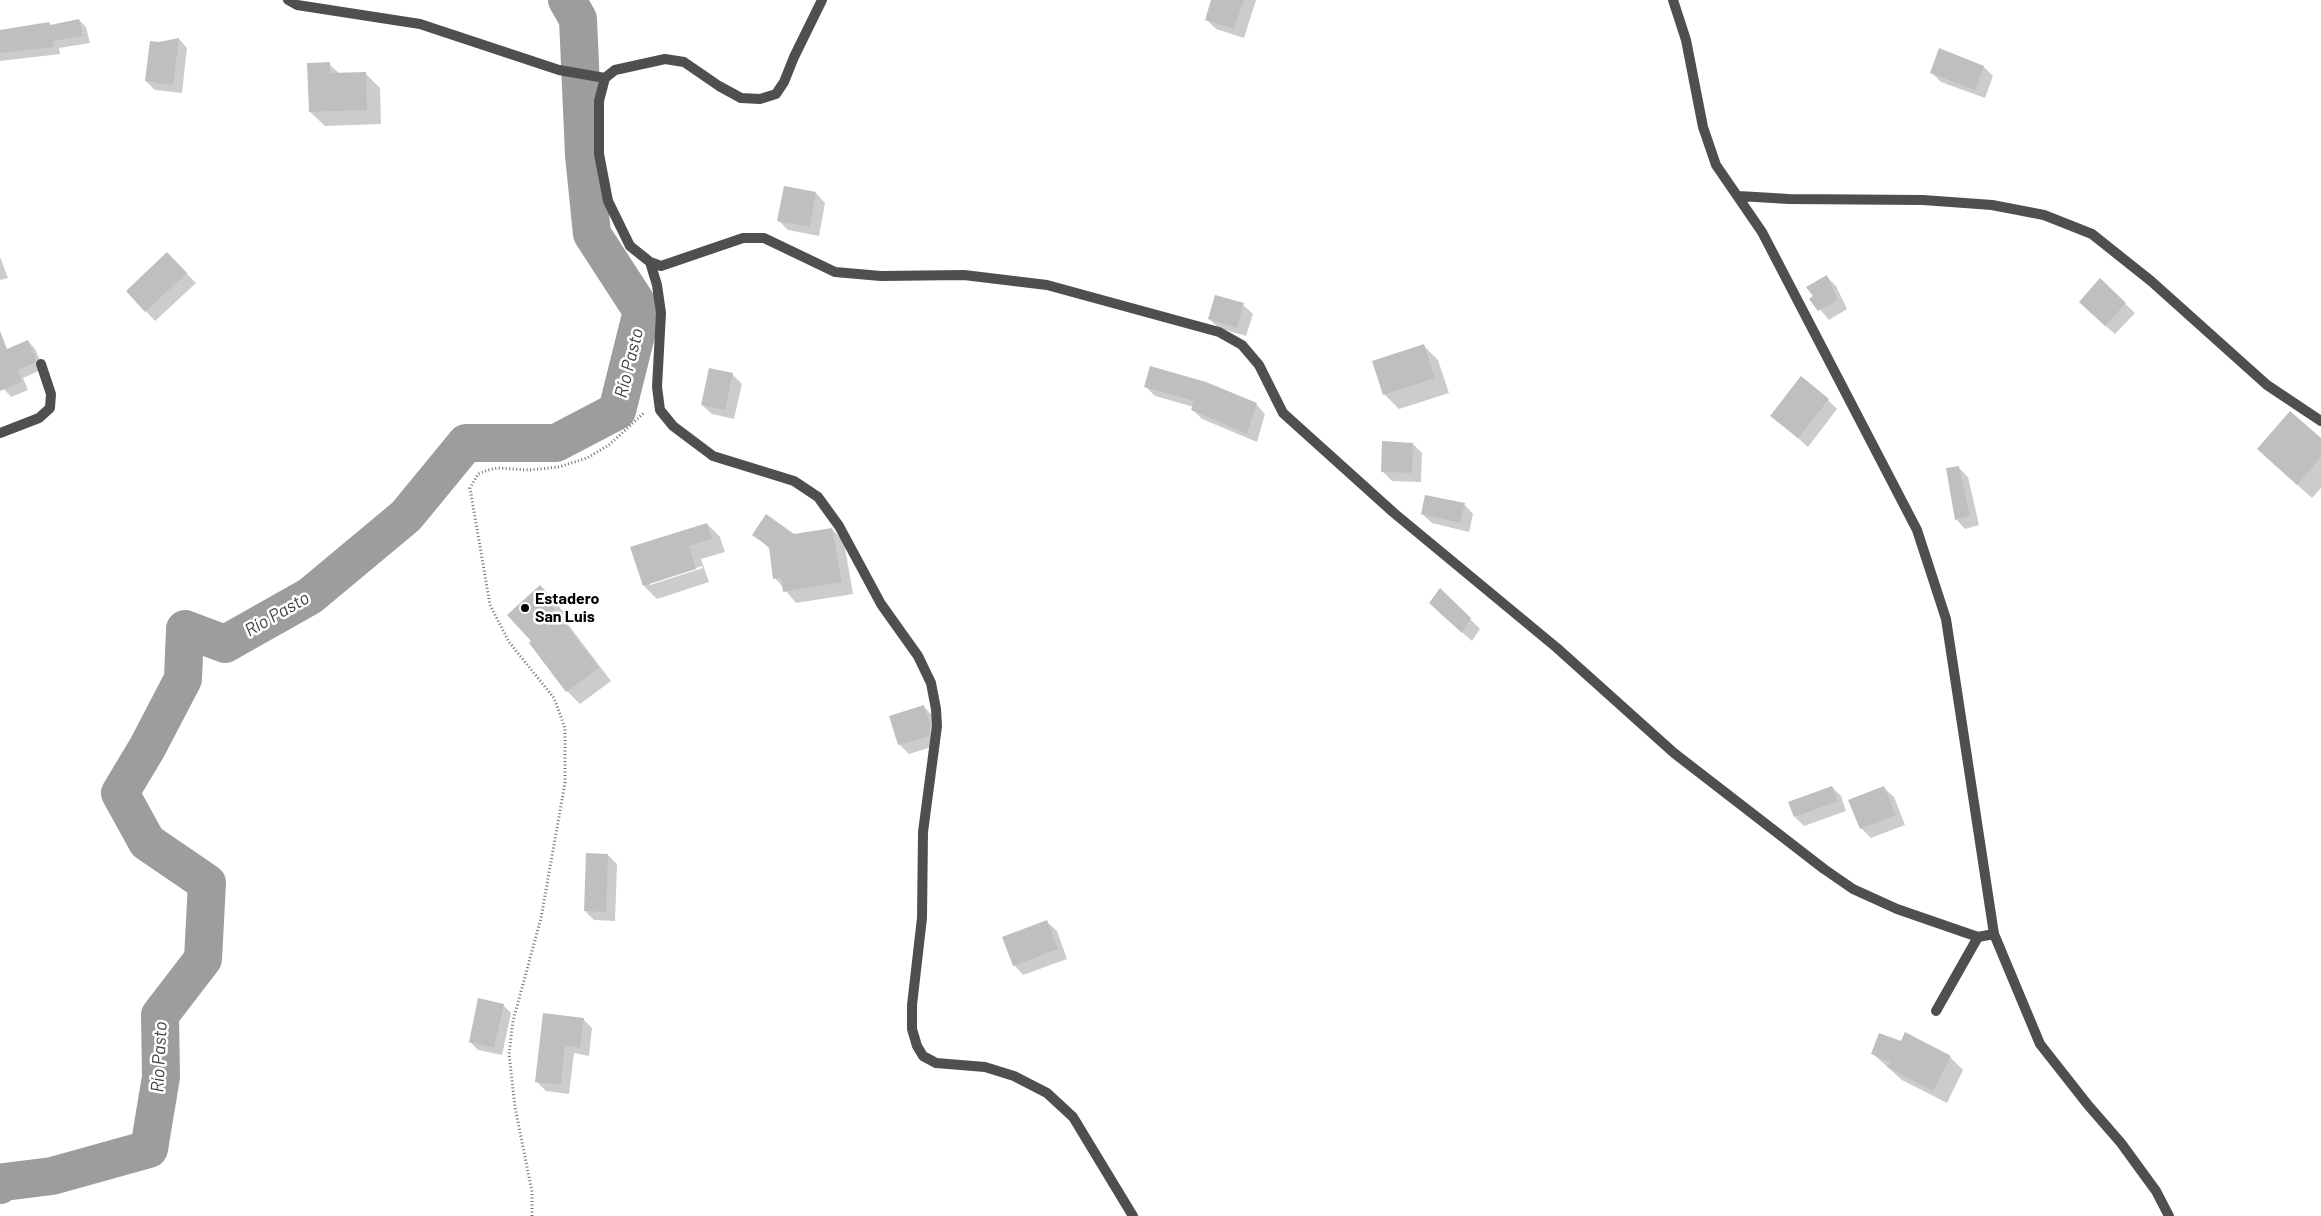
<!DOCTYPE html>
<html>
<head>
<meta charset="utf-8">
<style>
  body { margin:0 }
  canvas { display:block; background:#fff }
</style>
</head>
<body>
<canvas width="2321" height="1216"></canvas>
<script>
const ctx = document.querySelector('canvas').getContext('2d');
ctx.lineJoin = 'round';
function fill(path, color) { ctx.fillStyle = color; ctx.fill(path, 'evenodd'); }
const toPath = rows => new Path2D(rows.map(r => 'M' + r).join(''));
function stroke(path, color, width, dash) { ctx.strokeStyle = color; ctx.lineWidth = width; ctx.lineCap = dash ? 'butt' : 'round'; ctx.setLineDash(dash || []); ctx.stroke(path); }
function drawText(font, color, halo, rows, align = 'center') {
  ctx.font = font + ' Barlow,sans-serif'; ctx.lineWidth = 5; ctx.setLineDash([]); ctx.textBaseline = 'middle'; ctx.strokeStyle = halo; ctx.fillStyle = color; for (const [text, x, y, turn = 0] of rows) {
    ctx.save(); ctx.translate(x, y); ctx.rotate((+turn || 0) * Math.PI / 180); ctx.textAlign = isNaN(turn) ? turn : align; if (halo) ctx.strokeText(text, 0, 0); ctx.fillText(text, 0, 0); ctx.restore();
  }
}
const shadow = toPath([
  [1212,0,1256,0,1244,38,1216,29,1206,19],
  [79,20,86,27,90,43,59,48,60,54,0,61,0,30,49,23,51,26],
  [179,39,187,48,182,93,155,90,146,81,159,43],
  [329,64,340,74,365,73,380,88,381,124,325,126,310,112],
  [1984,67,1993,76,1985,98,1941,82,1931,72],
  [816,193,825,203,819,236,788,230,779,221],
  [167,254,196,283,155,321,127,291],
  [0,257,8,278,0,280],
  [1827,277,1836,286,1847,309,1829,320,1811,299],
  [2100,280,2135,313,2115,334,2090,312],
  [1243,305,1253,314,1246,336,1219,328,1209,319],
  [28,341,35,349,43,367,41,370,23,378,28,390,11,397,4,389,0,379,0,353],
  [1424,346,1438,360,1449,393,1399,409,1384,394],
  [732,374,742,384,734,419,712,414,702,405],
  [1145,386,1256,404,1265,414,1257,442,1202,419,1193,410,1194,407,1155,396],
  [1828,400,1837,409,1808,447,1772,416],
  [2321,440,2321,488,2312,498,2273,463],
  [1413,444,1422,453,1421,482,1392,481,1382,471],
  [1958,467,1968,477,1979,525,1965,529,1956,519],
  [1464,504,1473,514,1469,532,1432,523,1422,514],
  [707,524,720,537,725,552,701,559,709,582,657,599,644,586],
  [702,566,703,568,650,585,650,583],
  [832,529,844,542,853,594,796,603,775,578,771,550,754,534,794,536],
  [1441,590,1480,629,1472,641,1440,613],
  [553,600,567,616,564,619,611,681,580,704,567,691,530,643],
  [924,707,933,716,938,745,909,754,899,744],
  [1832,787,1841,796,1846,811,1804,826,1795,817],
  [1884,788,1894,797,1905,825,1871,838,1861,828],
  [608,855,617,864,615,921,594,920,585,911],
  [1047,922,1057,931,1067,959,1023,975,1014,965],
  [503,1005,511,1013,502,1055,478,1050,470,1042],
  [583,1019,592,1028,589,1056,574,1053,569,1094,546,1091,537,1082],
  [1872,1053,1950,1057,1963,1070,1947,1103,1902,1080]
]);
const river = toPath([
  [0,1185,4,1182,52,1176,149,1149,161,1077,160,1015,203,959,207,883,147,842,120,793,147,748,183,679,185,629,225,644,310,596,406,516,466,443,556,443,617,411,642,311,592,234,584,155,578,19,567,0]
]);
const building = toPath([
  [1211,0,1244,0,1234,29,1205,20],
  [79,19,83,36,53,41,54,47,0,53,0,30,49,22,50,25],
  [179,38,173,85,145,81,150,41,159,42],
  [1939,48,1984,66,1975,90,1930,73],
  [330,62,330,73,366,72,367,110,309,112,307,63],
  [784,186,816,192,810,227,777,221],
  [167,252,187,273,145,312,126,291],
  [1827,275,1838,300,1818,311,1809,299,1813,296,1806,287],
  [2100,278,2126,303,2105,326,2079,302],
  [1215,295,1244,303,1237,328,1208,319],
  [0,331,7,349,28,340,36,359,34,363,17,370,22,382,0,391],
  [1424,344,1435,378,1383,395,1372,361],
  [1150,366,1206,382,1257,403,1247,434,1191,410,1194,401,1144,387],
  [709,368,733,373,725,410,701,405],
  [1801,376,1829,399,1798,438,1770,416],
  [2290,411,2321,438,2321,457,2297,485,2257,449],
  [1382,441,1413,443,1412,473,1381,472],
  [1959,466,1970,516,1955,520,1946,468],
  [1425,495,1465,503,1460,523,1421,514],
  [766,514,794,534,832,528,842,582,783,592,781,578,773,579,769,547,752,535],
  [707,523,712,539,689,546,696,569,643,586,630,547],
  [540,585,555,602,552,606,599,668,566,692,529,643,531,641,507,615],
  [1440,588,1471,618,1462,633,1429,603],
  [924,705,930,724,929,736,898,745,889,716],
  [1832,786,1838,801,1794,817,1788,802],
  [1884,786,1896,815,1860,829,1848,800],
  [586,853,608,854,606,912,584,911],
  [1047,920,1058,949,1013,966,1002,937],
  [478,998,504,1004,494,1048,469,1042],
  [543,1013,584,1018,580,1048,565,1045,561,1085,535,1082],
  [1905,1032,1951,1056,1933,1091,1887,1067,1890,1062,1871,1054,1879,1033,1901,1041]
]);
const path = toPath([
  [532,1216,532,1192,515,1107,509,1054,513,1021,541,918,565,783,565,728,554,698,509,642,490,605,470,488,478,474,488,470,497,468,529,470,559,467,587,458,609,445,645,412]
]);
const lane = toPath([
  [1936,1011,1978,937]
]);
const street = toPath([
  [288,0,297,5,420,24,559,70,605,78],
  [822,0,794,57,784,82,776,94,760,99,741,98,719,86,684,62,665,59,615,70,605,78,599,101,599,154,608,201,630,246,650,262,661,266,743,238,764,238,835,272,881,276,964,275,1047,285,1219,332,1242,345,1259,365,1283,413,1394,513,1557,648,1674,753,1824,869,1853,889,1897,909,1978,937,1994,934],
  [1673,0,1686,40,1703,127,1716,165,1762,232,1917,530,1946,619,1994,934,2040,1044,2088,1105,2121,1143,2156,1191,2169,1216],
  [1739,196,1789,199,1923,200,1992,205,2044,215,2092,234,2151,281,2267,385,2321,421],
  [650,262,657,285,661,313,657,387,660,410,673,426,713,456,794,481,818,497,839,526,881,604,918,656,931,683,936,709,937,726,923,832,922,918,912,1005,912,1029,917,1046,923,1056,936,1063,985,1067,1014,1076,1047,1093,1073,1117,1133,1216],
  [0,433,39,418,50,408,51,394,41,364]
]);
const markers = [
  [525,608,5,"#000"]
];
const poiNames = [
  ["Estadero",535,599],
  ["San Luis",535,617]
];
const waterNames = [
  ["Río Pasto",629,363,-76],
  ["Río Pasto",277,614,-30],
  ["Río Pasto",159,1057,-87]
];
fill(shadow, '#0003');
stroke(river, '#9d9d9d', 38);
fill(building, '#bfbfbf');
stroke(path, '#717171', 3, [1, 2.5]);
stroke(lane, '#4f4f4f', 10);
stroke(street, '#4f4f4f', 10);
for (const [x, y, r, color] of markers) { const dot = new Path2D(); dot.arc(x, y, r, 0, 2 * Math.PI); ctx.fillStyle = color; ctx.fill(dot); stroke(dot, '#fff', 2); }
drawText('bold 16px', '#000', '#fff', poiNames, 'left');
drawText('italic 18px', '#3e3e3e', '#fff', waterNames);
</script>
</body>
</html>
